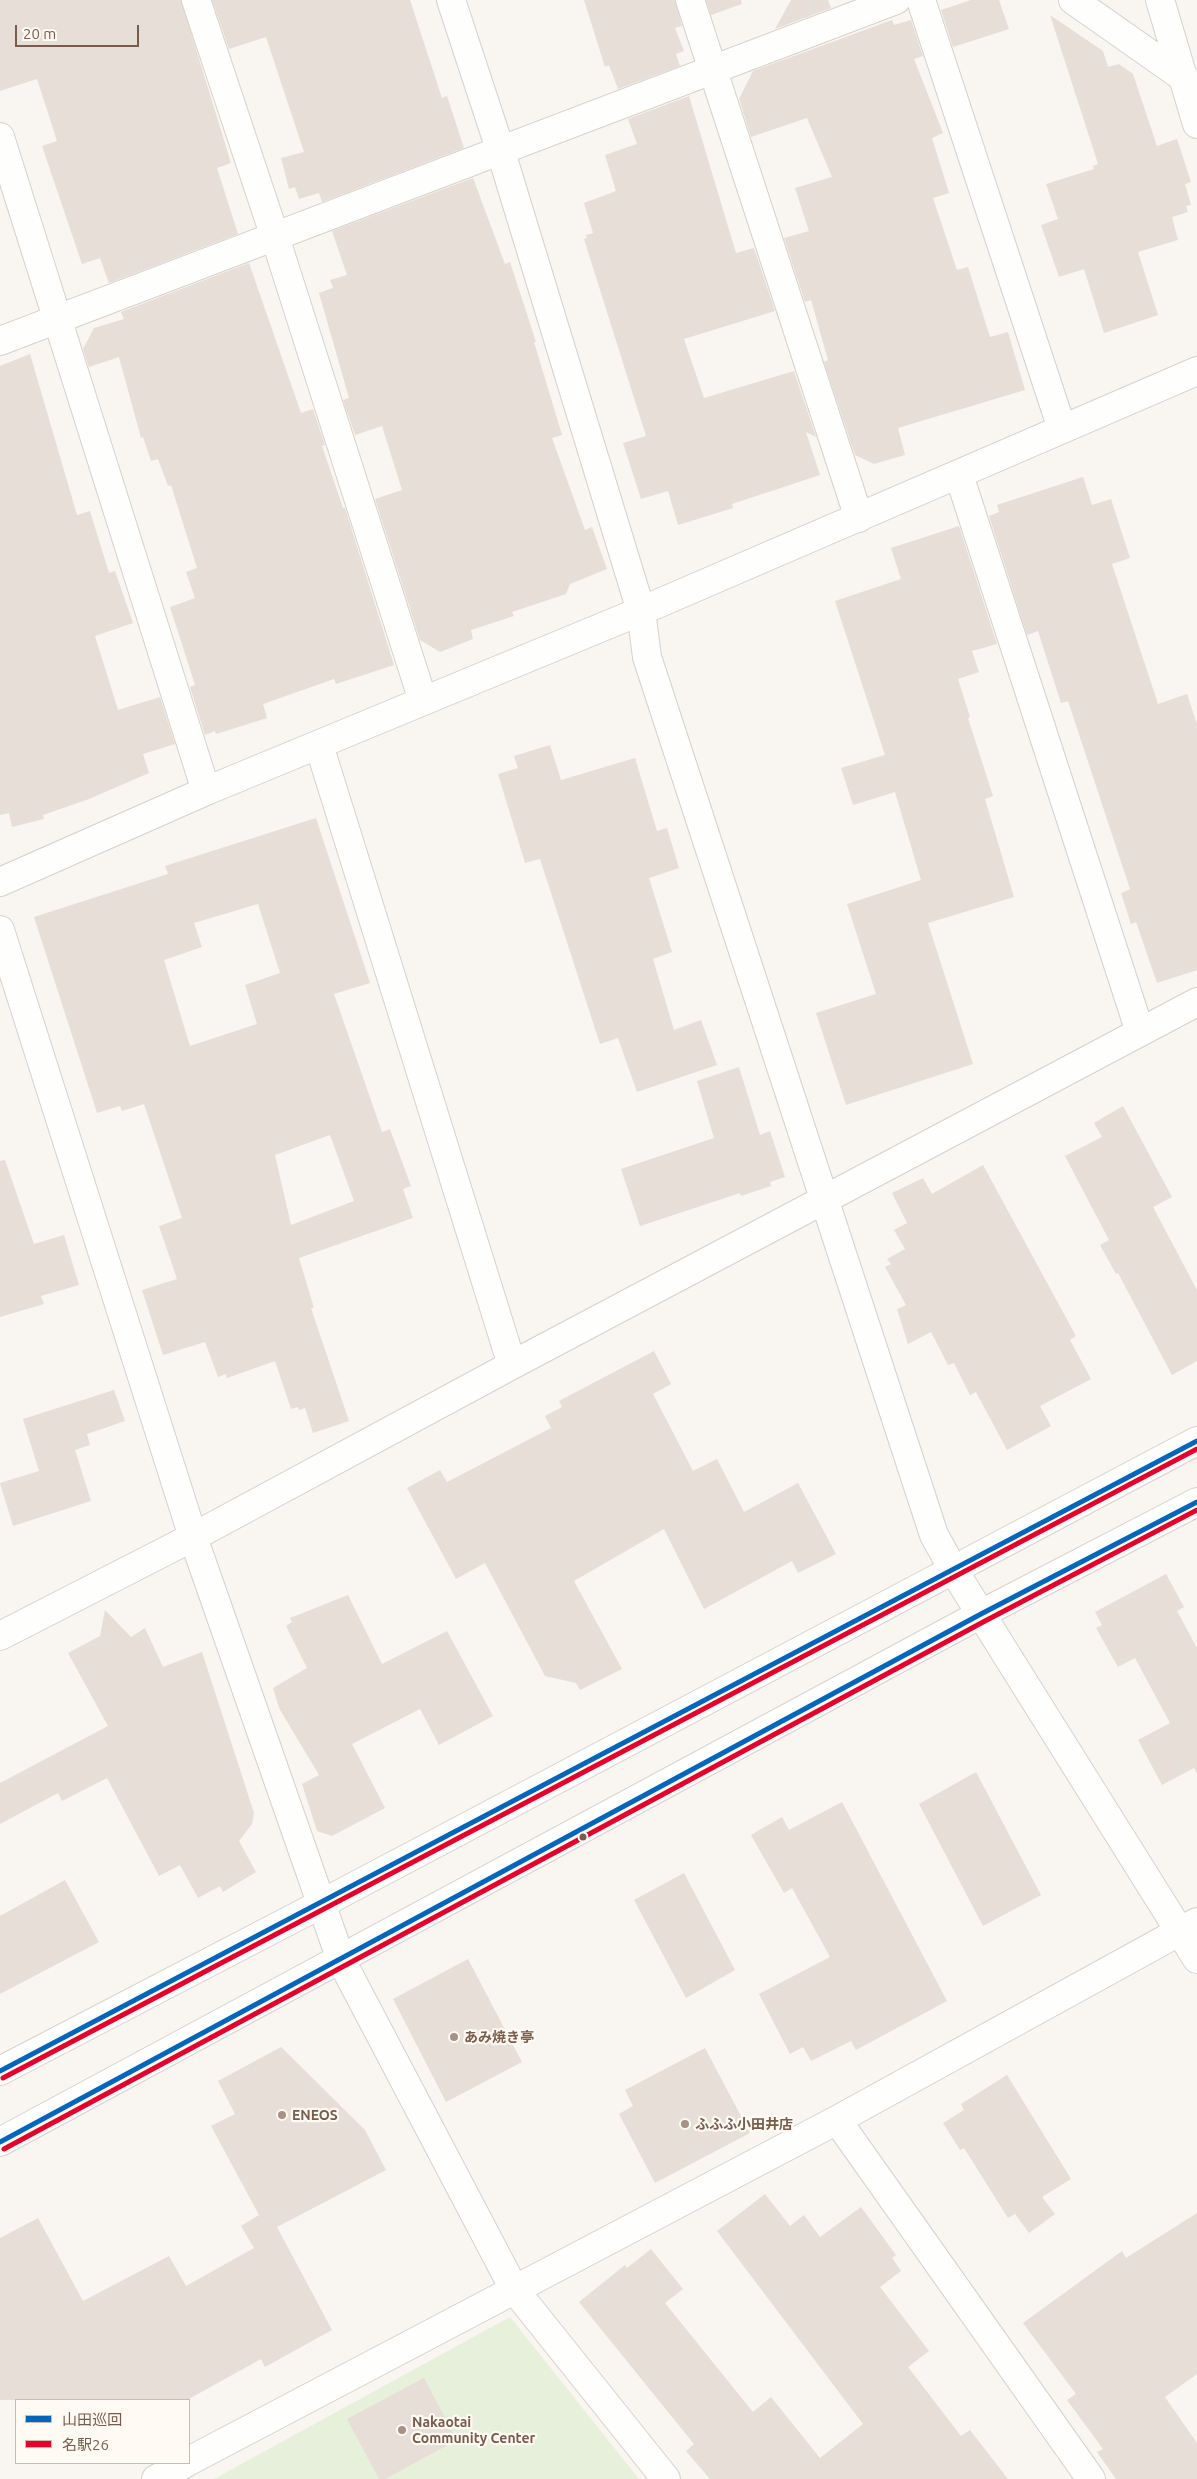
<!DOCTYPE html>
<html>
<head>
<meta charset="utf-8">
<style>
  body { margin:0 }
  #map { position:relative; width:1197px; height:2479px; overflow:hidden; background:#f9f5f0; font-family:Ubuntu,"Noto Sans JP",sans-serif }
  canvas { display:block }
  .legend { position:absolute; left:15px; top:2399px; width:175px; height:65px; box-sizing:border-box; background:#fffaf3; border:1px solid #cabbb1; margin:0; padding:6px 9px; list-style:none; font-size:15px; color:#7a5c4d }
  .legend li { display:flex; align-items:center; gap:10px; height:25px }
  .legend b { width:25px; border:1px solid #cabbb1 }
  .scale { position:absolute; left:15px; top:25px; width:124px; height:22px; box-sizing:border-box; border:2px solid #7a5c4d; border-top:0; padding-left:6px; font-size:15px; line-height:18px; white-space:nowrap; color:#7a5c4d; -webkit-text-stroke:4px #fffaf3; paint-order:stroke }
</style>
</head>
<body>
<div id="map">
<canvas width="1197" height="2479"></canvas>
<ul class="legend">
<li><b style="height:6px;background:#0065bd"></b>山田巡回</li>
<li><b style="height:6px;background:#e4002b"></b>名駅26</li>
</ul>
<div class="scale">20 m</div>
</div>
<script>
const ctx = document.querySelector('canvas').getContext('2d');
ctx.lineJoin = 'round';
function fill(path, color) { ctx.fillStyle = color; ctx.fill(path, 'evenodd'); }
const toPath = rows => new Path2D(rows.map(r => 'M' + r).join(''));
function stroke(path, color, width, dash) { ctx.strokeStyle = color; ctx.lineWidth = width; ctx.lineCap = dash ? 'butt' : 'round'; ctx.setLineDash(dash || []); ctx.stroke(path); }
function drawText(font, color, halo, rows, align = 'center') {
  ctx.font = font + ' Ubuntu,"Noto Sans JP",sans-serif'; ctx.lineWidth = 4.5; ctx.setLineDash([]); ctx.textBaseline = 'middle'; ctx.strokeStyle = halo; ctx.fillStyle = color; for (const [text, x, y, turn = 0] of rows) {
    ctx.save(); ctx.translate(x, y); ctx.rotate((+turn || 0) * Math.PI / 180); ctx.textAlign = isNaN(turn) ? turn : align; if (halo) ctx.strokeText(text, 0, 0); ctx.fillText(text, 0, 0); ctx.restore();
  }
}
const green = toPath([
  [510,2317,639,2479,214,2479]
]);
const building = toPath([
  [0,0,181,0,231,163,217,168,238,234,109,283,100,258,82,264,42,146,57,141,37,79,0,91],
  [212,0,410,0,442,98,447,96,464,148,322,202,319,193,299,199,295,187,289,189,281,158,304,152,266,37,229,49],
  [584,0,675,0,682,26,675,28,684,51,676,54,680,66,618,89,609,65,605,67],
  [706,0,741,0,742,4,711,15],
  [791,0,828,0,831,8,775,29],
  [971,0,999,0,1009,29,953,47,941,10],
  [1050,15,1103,51,1108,67,1119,64,1133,74,1157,146,1177,139,1191,182,1185,184,1191,205,1186,206,1188,212,1172,217,1178,240,1138,252,1158,315,1104,333,1084,269,1059,277,1041,225,1058,219,1046,184,1094,169,1093,166,1098,164],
  [892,20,894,25,911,20,923,56,914,59,943,133,932,138,949,193,933,198,957,270,968,267,990,337,1008,332,1025,390,898,428,905,455,874,464,855,455,824,362,828,360,811,300,805,302,784,238,809,231,795,188,832,177,807,118,751,137,739,99,753,71],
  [689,96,736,253,754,248,775,311,684,339,704,398,794,371,816,437,806,432,820,475,732,504,733,508,678,525,668,491,641,499,623,443,646,436,584,239,587,238,586,235,593,233,584,203,616,191,605,155,637,144,628,119],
  [473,178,505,264,510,262,536,342,534,342,562,435,552,438,585,530,592,527,607,569,570,584,566,594,512,612,514,616,471,630,473,639,440,652,420,640,375,499,402,490,382,426,355,435,343,400,349,398,319,293,333,288,330,280,347,275,332,231],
  [249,263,301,413,313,409,325,445,322,446,343,508,345,508,394,665,336,684,334,679,263,704,267,718,216,734,215,731,205,735,190,687,195,685,170,607,195,598,186,572,197,568,171,485,168,486,158,459,151,461,143,437,141,438,119,357,89,367,83,349,94,328,124,319,121,312],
  [30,354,77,515,90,511,109,573,115,571,133,623,95,636,118,710,160,697,175,744,143,754,149,773,89,799,43,815,44,819,12,827,9,813,0,815,0,366],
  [1083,477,1092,505,1111,499,1130,558,1112,564,1158,704,1187,694,1197,724,1197,970,1157,983,1136,922,1131,924,1121,893,1130,889,1068,701,1061,703,1038,631,1027,635,989,516,999,512,997,505],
  [959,526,997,644,972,651,979,672,958,679,970,717,968,718,993,796,985,799,1014,897,928,923,973,1064,846,1105,816,1013,876,994,847,904,921,880,895,792,853,805,841,768,885,755,835,601,901,579,891,548],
  [550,745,561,780,635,758,657,831,667,828,679,868,649,878,672,952,653,959,674,1030,701,1020,717,1065,637,1092,618,1038,600,1044,540,859,525,863,498,774,518,768,514,756],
  [316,818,370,983,334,994,382,1132,390,1129,411,1186,403,1189,413,1218,299,1258,314,1308,311,1308,349,1421,313,1433,305,1408,299,1410,298,1407,291,1409,275,1361,227,1378,226,1374,218,1377,205,1342,163,1355,142,1290,177,1279,159,1226,182,1218,144,1104,122,1111,120,1106,97,1113,34,917,168,874,165,866],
  [258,904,280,973,245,985,257,1024,190,1046,164,960,202,947,194,923],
  [330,1135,354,1201,291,1225,275,1155],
  [739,1067,760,1135,770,1131,785,1177,770,1182,771,1186,741,1196,740,1193,640,1226,621,1169,714,1138,697,1081],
  [1123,1106,1172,1197,1153,1207,1197,1290,1197,1361,1172,1375,1118,1273,1116,1274,1100,1245,1109,1240,1065,1156,1102,1137,1094,1123],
  [5,1160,34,1244,64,1235,79,1285,41,1296,44,1304,0,1317,0,1161],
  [983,1165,1076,1336,1070,1340,1091,1379,1040,1406,1051,1426,1007,1450,976,1392,970,1395,954,1363,948,1365,931,1332,908,1344,897,1309,906,1305,885,1267,891,1264,887,1259,905,1249,894,1230,907,1223,892,1193,923,1178,932,1194],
  [654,1351,671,1384,653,1394,693,1471,717,1459,744,1512,798,1483,836,1554,798,1573,792,1561,704,1609,664,1529,574,1581,622,1669,580,1690,576,1683,545,1676,485,1563,456,1579,407,1488,440,1470,447,1482,551,1428,545,1416,562,1407,559,1401],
  [114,1390,125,1421,87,1434,90,1445,75,1450,91,1501,13,1526,0,1483,39,1471,23,1419],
  [1166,1574,1184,1607,1177,1611,1197,1648,1197,1773,1194,1768,1162,1785,1138,1740,1170,1723,1135,1658,1118,1667,1096,1628,1102,1625,1095,1612],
  [348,1595,382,1664,447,1631,493,1716,439,1745,420,1709,352,1744,385,1808,332,1836,317,1831,302,1784,319,1775,279,1708,273,1688,307,1668,286,1626,292,1622,290,1618],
  [105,1610,131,1637,145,1628,163,1667,202,1652,254,1813,252,1824,239,1841,256,1872,223,1892,220,1886,198,1898,180,1865,159,1876,107,1778,62,1801,58,1793,0,1824,0,1783,108,1726,68,1653,100,1636],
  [976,1772,1041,1895,983,1926,919,1804],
  [842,1802,947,2001,856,2050,851,2041,811,2061,803,2047,790,2054,759,1994,830,1957,792,1888,784,1893,751,1835,782,1817,789,1830],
  [684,1873,735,1970,686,1998,634,1900],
  [65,1880,99,1942,0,1994,0,1916],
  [468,1959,522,2062,446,2102,393,1999],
  [281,2047,365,2130,386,2170,277,2227,332,2330,265,2367,261,2359,187,2400,0,2400,0,2238,38,2218,83,2301,169,2256,186,2286,254,2248,241,2226,259,2215,211,2126,235,2114,218,2081],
  [705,2048,750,2133,655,2183,619,2114,633,2106,625,2090],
  [1007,2075,1071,2179,1042,2197,1055,2214,1029,2233,1015,2214,1008,2218,964,2148,960,2150,943,2123,964,2110,961,2104],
  [765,2194,790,2226,804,2215,820,2237,861,2207,896,2255,892,2258,901,2271,880,2287,929,2351,908,2367,961,2436,970,2430,1008,2479,710,2479,686,2451,694,2444,579,2302,625,2265,627,2268,651,2249,683,2289,665,2303,753,2412,771,2397,820,2458,863,2424,717,2231],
  [1197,2213,1197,2374,1165,2397,1197,2443,1197,2479,1116,2479,1097,2452,1103,2449,1067,2400,1076,2394,1023,2323,1122,2251,1126,2258],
  [424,2378,457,2440,385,2479,379,2479,347,2419]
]);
const street = toPath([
  [196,0,275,237,423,701],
  [451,0,501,152,641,611,647,657,934,1535,954,1571,1197,1959],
  [690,0,859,518],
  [921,0,1062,429],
  [1073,0,1197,87],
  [1160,0,1197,124],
  [0,137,206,791],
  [0,341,896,0],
  [959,475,1140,1032],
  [319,745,512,1365],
  [0,882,206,791,641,611,1197,371],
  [0,930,193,1537,341,1960,514,2289,666,2479],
  [0,1636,193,1537,512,1365,1197,1002],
  [837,2120,1091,2479],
  [189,2461,837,2120,1197,1922],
  [156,2479,186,2463]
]);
const secondary = toPath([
  [0,2071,321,1904,1197,1441],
  [0,2142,981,1614,1197,1502]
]);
const bus1 = toPath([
  [0,2071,1197,1441],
  [0,2142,981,1614,1197,1502]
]);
const bus2 = toPath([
  [3,2078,1197,1449],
  [4,2149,985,1621,1197,1510]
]);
const markers = [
  [583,1837,4.5,"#7a5c4d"],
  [454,2037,5,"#a69286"],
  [282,2115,5,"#a69286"],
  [685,2124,5,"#a69286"],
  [402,2430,5,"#a69286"]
];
const poiNames = [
  ["あみ焼き亭",464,2037],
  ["ENEOS",292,2115],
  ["ふふふ小田井店",695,2124],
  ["Nakaotai",412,2422],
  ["Community Center",412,2438]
];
fill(green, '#e7f0db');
fill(building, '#e6ded7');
stroke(street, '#d7d1cb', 30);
stroke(secondary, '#d9d2cb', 30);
stroke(street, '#fefefd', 28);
stroke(secondary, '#fefefd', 28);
stroke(bus1, '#0065bd', 5);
stroke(bus2, '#e4002b', 5);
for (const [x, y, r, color] of markers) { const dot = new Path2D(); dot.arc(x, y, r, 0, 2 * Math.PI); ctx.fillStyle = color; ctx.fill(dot); stroke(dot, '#fffaf3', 2); }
drawText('bold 14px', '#7a5c4d', '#fffaf3', poiNames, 'left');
</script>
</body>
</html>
